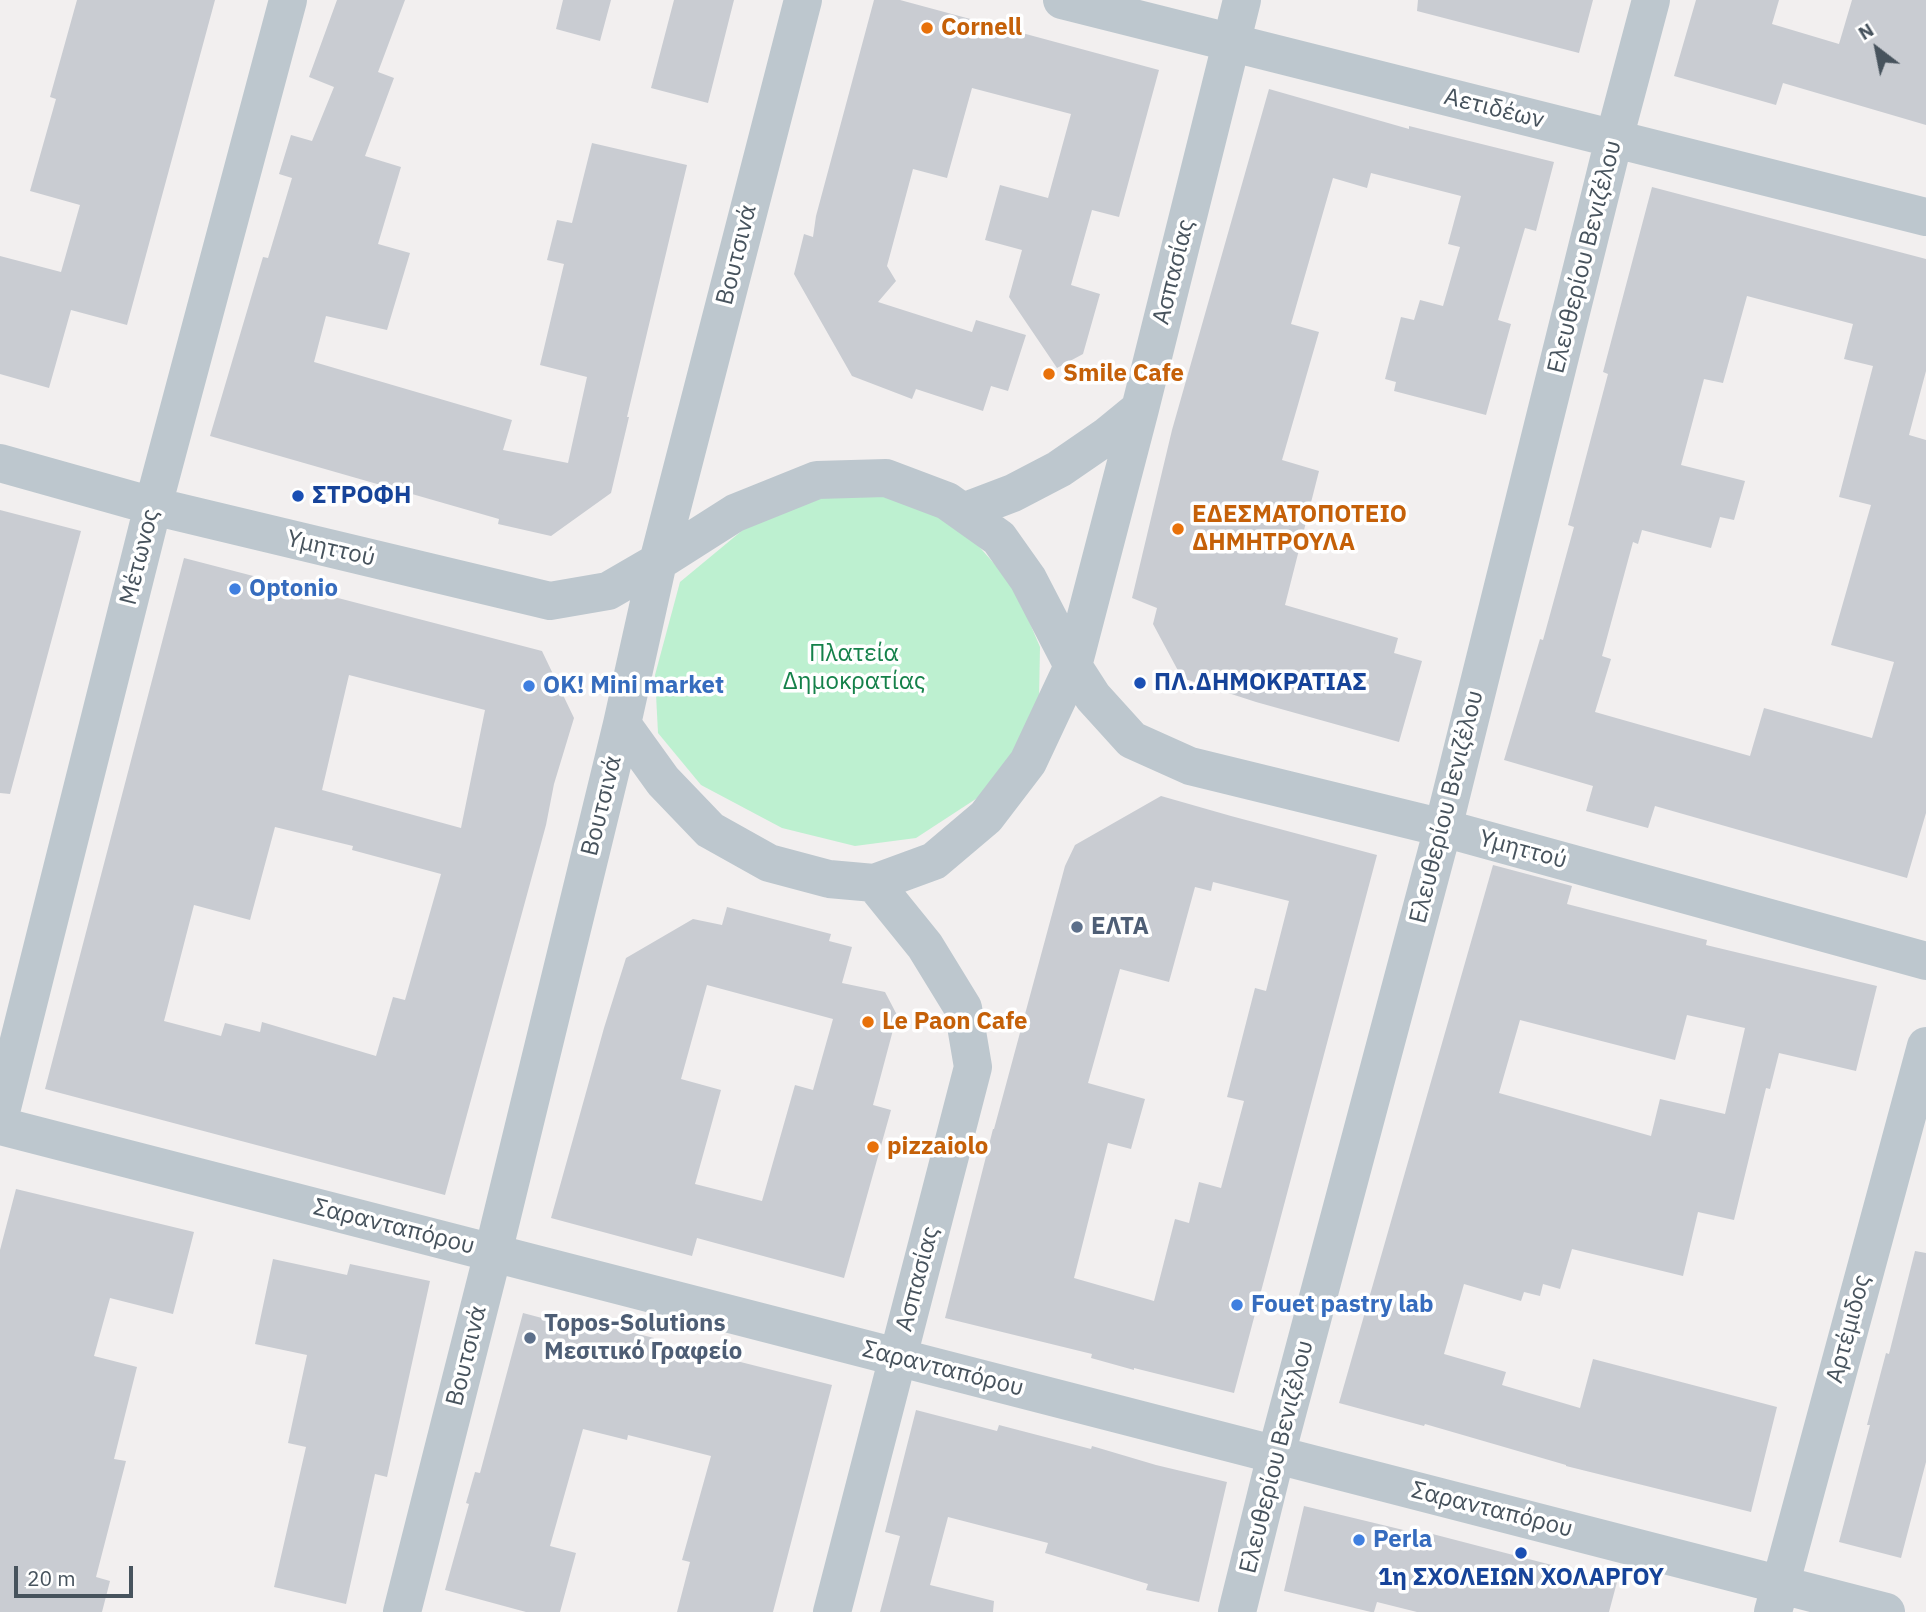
<!DOCTYPE html>
<html>
<head>
<meta charset="utf-8">
<style>
  body { margin:0 }
  #map { position:relative; width:1926px; height:1612px; overflow:hidden; background:#f2efef; font-family:"IBM Plex Sans",sans-serif }
  canvas { display:block }
  .north { position:absolute; left:1842px; top:14px; width:70px; height:70px; -webkit-text-stroke:5px #fff; paint-order:stroke; rotate:328deg; font-size:19px; font-weight:700; line-height:28px; text-align:center; color:#47535d }
  .north::after { content:''; display:block; margin:auto; width:24px; height:32px; background:#47535d; clip-path:polygon(50% 0,100% 100%,50% 72%,0 100%) }
  .scale { position:absolute; left:14px; top:1566px; width:119px; height:32px; box-sizing:border-box; border:4px solid #47535d; border-top:0; padding-left:9px; font-size:21px; line-height:24px; white-space:nowrap; color:#47535d; -webkit-text-stroke:5px #fff; paint-order:stroke }
</style>
</head>
<body>
<div id="map">
<canvas width="1926" height="1612"></canvas>
<div class="north">N</div>
<div class="scale">20 m</div>
</div>
<script>
const ctx = document.querySelector('canvas').getContext('2d');
ctx.lineJoin = 'round';
function fill(path, color) { ctx.fillStyle = color; ctx.fill(path, 'evenodd'); }
const toPath = rows => new Path2D(rows.map(r => 'M' + r).join(''));
function stroke(path, color, width, dash) { ctx.strokeStyle = color; ctx.lineWidth = width; ctx.lineCap = dash ? 'butt' : 'round'; ctx.setLineDash(dash || []); ctx.stroke(path); }
function drawText(font, color, halo, rows, align = 'center') {
  ctx.font = font + ' "IBM Plex Sans",sans-serif'; ctx.lineWidth = 7; ctx.setLineDash([]); ctx.textBaseline = 'middle'; ctx.strokeStyle = halo; ctx.fillStyle = color; for (const [text, x, y, turn = 0] of rows) {
    ctx.save(); ctx.translate(x, y); ctx.rotate((+turn || 0) * Math.PI / 180); ctx.textAlign = isNaN(turn) ? turn : align; if (halo) ctx.strokeText(text, 0, 0); ctx.fillText(text, 0, 0); ctx.restore();
  }
}
const green = toPath([
  [866,490,925,505,967,533,1014,586,1040,647,1039,698,1020,748,985,793,916,838,855,846,782,828,701,785,658,733,655,675,680,582,744,529,807,497]
]);
const building = toPath([
  [77,0,215,0,127,325,71,310,49,388,0,374,0,256,61,272,80,205,30,191,56,99,50,97],
  [337,0,405,0,378,72,394,78,365,156,401,167,378,244,410,253,387,330,326,316,314,362,512,420,503,450,568,463,587,377,540,365,564,264,547,260,557,220,572,223,592,143,687,165,627,417,629,417,611,493,551,536,498,524,499,519,210,436,263,257,268,258,292,178,279,174,291,135,312,141,334,87,309,77],
  [563,0,611,0,600,41,556,29],
  [674,0,734,0,708,103,651,88],
  [874,0,900,0,1159,70,1119,217,1092,210,1071,285,1100,294,1083,354,1057,368,1009,297,1022,250,985,240,1000,185,1048,198,1071,114,972,88,947,178,913,169,887,266,896,281,878,302,972,332,976,320,1026,335,1008,391,991,386,983,411,916,389,912,399,852,376,794,274,804,234,813,237,816,216],
  [1418,0,1593,0,1579,53,1417,11],
  [1696,0,1779,0,1772,24,1839,44,1852,0,1926,0,1926,125,1783,83,1776,105,1674,76],
  [1269,89,1409,129,1409,126,1554,162,1536,231,1525,228,1498,320,1511,324,1486,415,1394,391,1396,382,1385,379,1401,317,1414,320,1420,300,1443,306,1460,247,1448,244,1461,196,1371,173,1367,188,1333,178,1291,324,1319,332,1282,460,1319,471,1285,605,1398,638,1394,653,1422,661,1399,742,1256,702,1182,678,1153,624,1157,608,1132,598,1172,430],
  [1652,187,1926,259,1926,371,1909,435,1926,440,1926,813,1907,878,1655,806,1648,828,1586,811,1593,786,1504,760,1540,639,1543,640,1574,527,1568,525,1608,374,1603,372],
  [1747,296,1853,324,1844,359,1873,366,1839,497,1871,505,1831,645,1894,662,1872,738,1764,708,1750,756,1595,712,1611,659,1602,656,1633,542,1638,544,1642,530,1711,548,1720,517,1734,520,1745,481,1681,465,1704,379,1723,383],
  [0,510,81,531,10,794,0,793],
  [184,558,542,651,574,718,554,784,546,825,445,1195,45,1089],
  [349,675,485,710,461,828,322,790],
  [275,827,353,846,352,850,441,874,405,1000,393,997,376,1056,262,1022,260,1032,225,1023,221,1036,164,1021,194,905,250,920],
  [1161,796,1231,816,1377,855,1234,1393,1134,1368,1134,1370,1091,1358,1092,1354,945,1318,993,1129,994,1129,1065,866,1075,845],
  [1213,882,1289,901,1266,991,1255,988,1227,1097,1244,1101,1221,1188,1199,1182,1189,1223,1175,1219,1154,1301,1074,1278,1108,1143,1131,1149,1145,1099,1088,1083,1120,969,1169,982,1195,887,1211,891],
  [1493,865,1572,886,1567,904,1707,940,1706,945,1877,986,1856,1071,1779,1053,1770,1089,1766,1088,1734,1220,1698,1212,1683,1276,1572,1249,1560,1289,1543,1284,1540,1296,1524,1292,1521,1301,1464,1284,1444,1354,1506,1372,1502,1385,1580,1408,1593,1359,1777,1407,1751,1512,1566,1466,1566,1465,1425,1424,1424,1426,1339,1403],
  [1687,1015,1745,1028,1725,1114,1660,1099,1651,1136,1499,1093,1520,1020,1675,1060],
  [727,907,831,934,829,941,852,947,842,983,885,992,897,1015,873,1105,891,1110,844,1278,697,1238,692,1256,551,1218,604,1028,626,958,693,919,722,925],
  [707,985,833,1019,813,1090,795,1085,762,1201,695,1184,721,1090,681,1079],
  [16,1189,194,1232,173,1314,110,1298,94,1356,137,1367,114,1459,126,1461,96,1577,110,1581,102,1612,0,1612,0,1250],
  [1915,1251,1926,1253,1926,1462,1901,1558,1839,1542,1870,1425,1867,1425,1886,1353,1889,1354],
  [273,1259,347,1275,350,1264,430,1281,387,1477,375,1474,346,1604,274,1587,306,1447,288,1443,307,1355,255,1344],
  [523,1313,591,1331,594,1323,654,1338,653,1340,832,1385,773,1612,677,1612,690,1562,682,1560,711,1456,628,1435,627,1440,583,1429,550,1546,576,1553,560,1612,526,1612,445,1590,469,1504,466,1503,475,1472,480,1473],
  [916,1410,997,1431,999,1425,1091,1449,1092,1446,1156,1465,1227,1482,1199,1602,1146,1590,1148,1584,1045,1553,1048,1543,948,1517,930,1585,994,1601,993,1612,880,1612,900,1536,885,1532],
  [1304,1506,1420,1534,1421,1531,1617,1582,1609,1612,1417,1612,1377,1602,1374,1612,1371,1612,1284,1591]
]);
const minor = toPath([
  [1062,0,1926,217],
  [0,463,153,506,550,601,608,591,658,562,735,513,817,480,886,478,947,501,999,538,1028,579,1073,666,1093,697,1132,740,1190,766,1443,828,1926,961],
  [963,512,1013,493,1059,469,1107,436,1140,409],
  [622,724,663,781,710,830,769,863,829,879,874,883,934,861,986,817,1028,762,1073,666,1140,409,1242,0],
  [0,1116,153,506,288,0],
  [0,1126,1886,1612],
  [402,1612,493,1253,622,724,658,562,803,0],
  [832,1612,973,1067,963,1008,925,946,874,883],
  [1237,1612,1276,1455,1443,828,1614,139,1651,0],
  [1773,1612,1926,1046]
]);
const markers = [
  [927,28,7,"#e8710a"],
  [1049,374,7,"#e8710a"],
  [298,496,7,"#1a4fb4"],
  [1178,529,7,"#e8710a"],
  [235,589,7,"#3f7fe0"],
  [1140,683,7,"#1a4fb4"],
  [529,686,7,"#3f7fe0"],
  [1077,927,7,"#5c6f8a"],
  [868,1022,7,"#e8710a"],
  [873,1147,7,"#e8710a"],
  [1237,1305,7,"#3f7fe0"],
  [530,1338,7,"#5c6f8a"],
  [1359,1540,7,"#3f7fe0"],
  [1521,1553,7,"#1a4fb4"]
];
const foodNames = [
  ["Cornell",941,28],
  ["Smile Cafe",1063,374],
  ["ΕΔΕΣΜΑΤΟΠΟΤΕΙΟ",1192,515],
  ["ΔΗΜΗΤΡΟΥΛΑ",1192,543],
  ["Le Paon Cafe",882,1022],
  ["pizzaiolo",887,1147]
];
const streetNames = [
  ["Αετιδέων",1494,109,14],
  ["Βουτσινά",737,255,-76],
  ["Ελευθερίου Βενιζέλου",1585,257,-76],
  ["Ασπασίας",1174,272,-76],
  ["Υμηττού",331,549,13],
  ["Μέτωνος",140,557,-76],
  ["Βουτσινά",602,806,-76],
  ["Ελευθερίου Βενιζέλου",1447,807,-76],
  ["Υμηττού",1523,850,15],
  ["Σαρανταπόρου",394,1227,14],
  ["Ασπασίας",918,1279,-75],
  ["Αρτέμιδος",1849,1329,-75],
  ["Βουτσινά",467,1356,-76],
  ["Σαρανταπόρου",943,1369,14],
  ["Ελευθερίου Βενιζέλου",1277,1457,-76],
  ["Σαρανταπόρου",1492,1510,14]
];
const transitNames = [
  ["ΣΤΡΟΦΗ",312,496],
  ["ΠΛ.ΔΗΜΟΚΡΑΤΙΑΣ",1154,683],
  ["1η ΣΧΟΛΕΙΩΝ ΧΟΛΑΡΓΟΥ",1521,1578,"center"]
];
const shopNames = [
  ["Optonio",249,589],
  ["OK! Mini market",543,686],
  ["Fouet pastry lab",1251,1305],
  ["Perla",1373,1540]
];
const parkNames = [
  ["Πλατεία",854,654],
  ["Δημοκρατίας",854,682]
];
const serviceNames = [
  ["ΕΛΤΑ",1091,927],
  ["Topos-Solutions",544,1324],
  ["Μεσιτικό Γραφείο",544,1352]
];
fill(green, '#bdf0d0');
fill(building, '#c9ccd2');
stroke(minor, '#bdc7ce', 38);
for (const [x, y, r, color] of markers) { const dot = new Path2D(); dot.arc(x, y, r, 0, 2 * Math.PI); ctx.fillStyle = color; ctx.fill(dot); stroke(dot, '#fff', 2.5); }
drawText('bold 24px', '#c56008', '#fff', foodNames, 'left');
drawText('24px', '#47535d', '#fff', streetNames);
drawText('bold 24px', '#164399', '#fff', transitNames, 'left');
drawText('bold 24px', '#366cbe', '#fff', shopNames, 'left');
drawText('24px', '#15814a', '#fff', parkNames);
drawText('bold 24px', '#4e5e75', '#fff', serviceNames, 'left');
</script>
</body>
</html>
